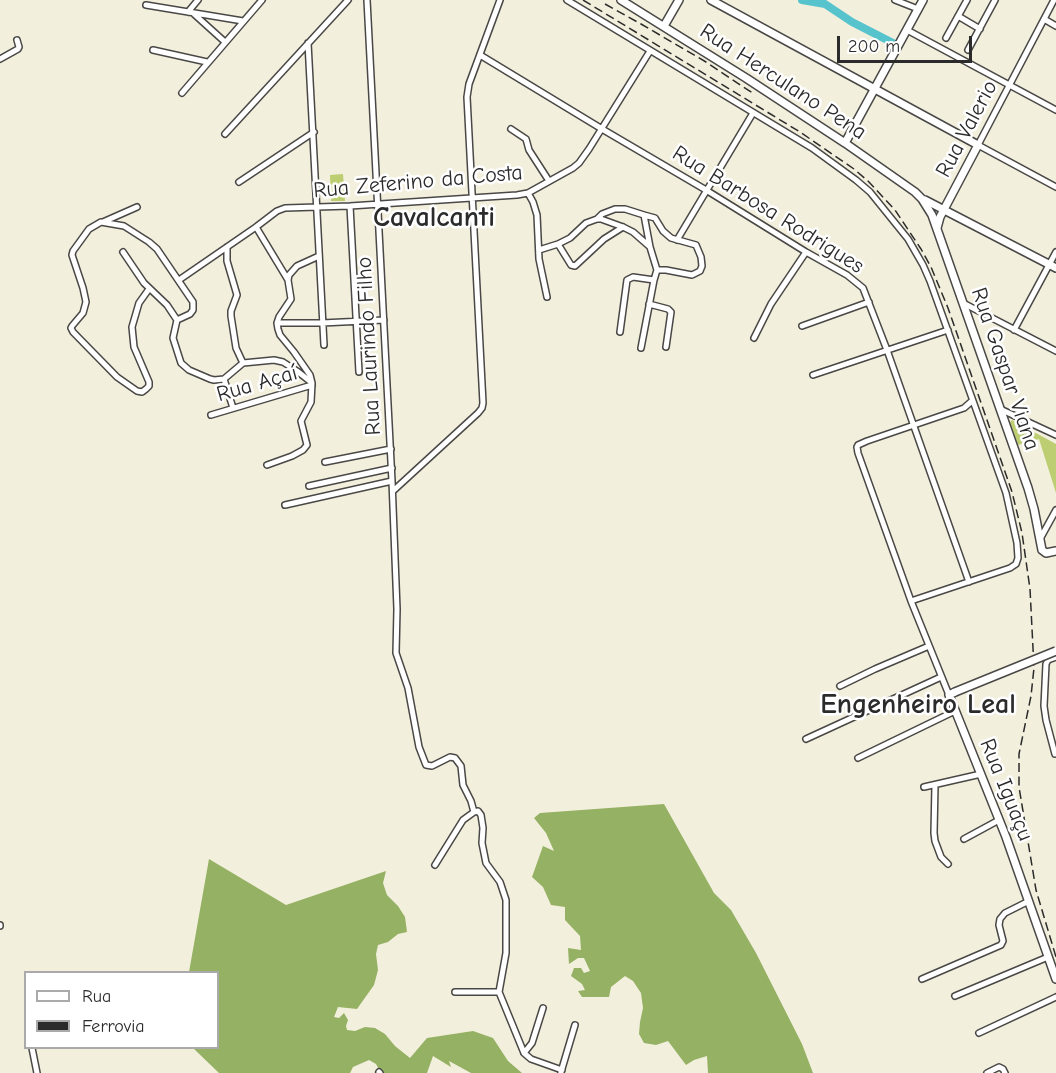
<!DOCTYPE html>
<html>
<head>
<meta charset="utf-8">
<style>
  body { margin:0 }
  #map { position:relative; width:1056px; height:1073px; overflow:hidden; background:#f3efdd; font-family:"Comic Neue",sans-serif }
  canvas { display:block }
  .legend { position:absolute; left:24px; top:971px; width:195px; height:78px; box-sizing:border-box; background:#fff; border:2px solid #aaa; margin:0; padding:8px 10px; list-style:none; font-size:18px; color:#2b2b2b }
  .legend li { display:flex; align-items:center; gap:12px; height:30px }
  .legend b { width:30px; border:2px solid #aaa }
  .scale { position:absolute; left:837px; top:36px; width:135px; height:27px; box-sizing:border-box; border:3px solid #2b2b2b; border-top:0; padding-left:8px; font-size:18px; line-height:21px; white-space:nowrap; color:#2b2b2b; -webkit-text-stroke:4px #fff; paint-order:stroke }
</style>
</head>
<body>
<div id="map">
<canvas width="1056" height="1073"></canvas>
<ul class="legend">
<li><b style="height:8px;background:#fff"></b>Rua</li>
<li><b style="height:8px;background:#2b2b2b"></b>Ferrovia</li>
</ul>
<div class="scale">200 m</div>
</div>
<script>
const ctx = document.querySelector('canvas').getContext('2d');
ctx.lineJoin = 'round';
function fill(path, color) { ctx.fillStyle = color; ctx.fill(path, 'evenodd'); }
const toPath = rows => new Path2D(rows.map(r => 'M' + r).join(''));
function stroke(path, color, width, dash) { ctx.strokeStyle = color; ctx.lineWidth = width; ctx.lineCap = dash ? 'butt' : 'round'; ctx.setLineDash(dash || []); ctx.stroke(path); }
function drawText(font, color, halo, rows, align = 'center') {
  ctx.font = font + ' "Comic Neue",sans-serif'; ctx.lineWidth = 5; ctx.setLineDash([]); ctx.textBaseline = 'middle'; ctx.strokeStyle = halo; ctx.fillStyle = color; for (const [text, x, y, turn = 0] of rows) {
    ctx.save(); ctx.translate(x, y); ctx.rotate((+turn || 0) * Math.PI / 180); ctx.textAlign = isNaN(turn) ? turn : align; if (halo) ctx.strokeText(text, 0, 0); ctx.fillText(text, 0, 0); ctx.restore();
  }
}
const green = toPath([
  [343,174,345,201,331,201,330,175],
  [1012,420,1056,444,1056,493,1039,439,1018,445,1010,422]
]);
const forest = toPath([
  [664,804,714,893,731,910,756,953,802,1044,813,1073,708,1073,707,1056,694,1060,686,1065,668,1041,656,1045,644,1043,639,1034,640,1022,643,1008,641,993,633,981,625,976,611,987,609,997,582,997,578,991,585,990,582,984,571,976,574,968,581,968,584,973,590,971,584,958,578,958,569,964,568,948,581,950,580,936,565,920,565,907,551,905,543,887,532,877,543,846,554,851,546,833,534,818,540,813],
  [209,859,286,905,386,871,383,883,387,895,398,906,405,917,407,932,398,934,388,942,378,945,376,954,378,970,374,985,357,1009,338,1007,334,1017,339,1018,344,1013,348,1020,346,1026,347,1030,355,1031,365,1027,375,1028,385,1034,395,1046,410,1058,427,1038,473,1031,493,1038,508,1061,522,1073,471,1073,449,1061,451,1067,433,1056,427,1073,381,1073,376,1064,369,1060,353,1067,350,1073,219,1073,193,1048,218,1048,218,972,189,972]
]);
const river = toPath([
  [802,0,825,4,852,22,893,43]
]);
const minor = toPath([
  [367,0,392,481,397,609,396,653,408,688,419,747,426,765,432,766,450,757,455,758,461,766,463,785,471,801,474,812],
  [567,0,812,148,856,180,870,192,908,239,923,265,930,281,1006,493,1017,543,1018,558,1016,564,1010,568,911,601],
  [895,0,918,9],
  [1054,0,978,145,1056,187],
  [146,5,243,21],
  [188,12,198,0],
  [194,14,225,42],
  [958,16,980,29],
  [1044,19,1056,26],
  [907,30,1056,110],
  [946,38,967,0],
  [308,43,324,345],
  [153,50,207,62],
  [968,50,995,0],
  [480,55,602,129,706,190,806,252,847,275,863,288,887,350,969,582],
  [0,59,18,49,19,47,17,40],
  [182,93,262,0],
  [511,129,526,139,529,150,549,181],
  [225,134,348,0],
  [239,182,314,132],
  [528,193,533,202,537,215,539,259,547,297],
  [350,206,359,372],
  [597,219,602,214,615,209,625,209,644,215],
  [103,222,137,207],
  [256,227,288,280],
  [677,240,753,113],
  [558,244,570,238,586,223,597,219,601,219,623,227,633,232,649,246],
  [227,247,227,261,237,295,231,311,231,316,236,348,243,363],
  [539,250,558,244,571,265,575,266,604,239,623,227],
  [123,252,144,283,167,305,177,320,173,338,181,363,189,370,210,379,214,380,224,379],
  [179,280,256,227,277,211,285,208,350,206,517,195,528,193,573,168,579,163,589,149,650,51],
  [149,289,139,303,132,327,134,347,149,382,149,386,146,389,142,392,137,391,117,377,73,332,71,328,72,326,83,313,86,302,83,288,72,255,73,251,89,229,101,222,124,226,149,242,157,249,193,302,193,310,190,314,177,320],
  [963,303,1056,351],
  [649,304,668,309,671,312,666,347],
  [277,323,322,323,384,320],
  [802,326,869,302],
  [1014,330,1056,252],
  [620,332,627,280,633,277,654,280],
  [754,338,771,304,806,252],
  [641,348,654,280,657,270,650,247,644,215,655,218,663,231,671,238,696,245,701,257,702,266,700,271,692,275,666,270,657,270],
  [813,375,948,330],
  [233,408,224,379,243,363,274,360,283,362,297,371,311,382],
  [1000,409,1056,435],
  [211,415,312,385],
  [325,462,391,449],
  [267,465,292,456,303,450,307,445,301,421,311,402,312,383,310,375,294,352,280,335,278,329,277,323,279,317,291,299,288,280,289,275,297,266,319,256],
  [309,486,392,468],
  [393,491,478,413,482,408,483,403,467,97,469,84,500,0],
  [285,505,392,481],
  [1040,539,1056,510],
  [840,686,875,669,929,646],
  [949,695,911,601,858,453,857,447,858,445,867,441,964,408,972,401],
  [806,739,941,677],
  [1055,754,1046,720,1044,706,1046,664,1048,660,1056,657],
  [858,758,955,711],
  [935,785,934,833,935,841,941,857,948,864],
  [924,787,981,774],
  [964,839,999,820],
  [435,865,463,820,474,812,478,811,481,815,483,828,482,843,486,863,500,882,506,900,506,953,499,992,524,1053,531,1059,562,1070],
  [0,925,0,926],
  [922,979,1001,945,1003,941,999,925,1000,919,1005,913,1029,901],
  [455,992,499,992],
  [955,996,1048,957],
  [979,1033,1056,997],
  [32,1048,37,1073],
  [524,1053,532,1043,543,1008],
  [379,1072,380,1073],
  [561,1072,575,1025],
  [987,1073,999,1067,1003,1069,1005,1073]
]);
const major = toPath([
  [621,0,746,78,845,143,915,192,922,199,932,215,1028,488,1034,509,1042,550,1046,553,1056,551],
  [711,0,978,145,940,217,937,228],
  [664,26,679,0],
  [845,143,923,0],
  [925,200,1056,268],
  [955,692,949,695,1006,837,1056,979]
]);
const rail = toPath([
  [583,0,800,132,854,169,868,181,895,210,921,249,931,267,948,308,1012,492,1022,533,1030,589,1034,668,1031,696,1019,754,1019,787,1036,890,1056,957],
  [605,4,641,24,706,62,754,94]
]);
const majorBridge = toPath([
  [955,692,1056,651]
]);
const streetNames = [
  ["Rua Herculano Pena",783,82,33],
  ["Rua Valerio",967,129,-62],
  ["Rua Zeferino da Costa",418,182,-5],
  ["Rua Barbosa Rodrigues",768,210,32],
  ["Rua Laurindo Filho",369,346,-93],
  ["Rua Gaspar Viana",1005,369,71],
  ["Rua Açaí",257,384,-16],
  ["Rua Iguaçu",1006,790,68]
];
const districtNames = [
  ["Cavalcanti",434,218],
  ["Engenheiro Leal",918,705]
];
fill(green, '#bcce71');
fill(forest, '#95b163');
stroke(river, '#56c3cd', 8);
stroke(minor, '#494846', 8);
stroke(major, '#494846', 10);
stroke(minor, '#fff', 5);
stroke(major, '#fff', 7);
stroke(rail, '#2b2b2b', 1.5, [9, 4.5]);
stroke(majorBridge, '#494846', 10, []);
stroke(majorBridge, '#fff', 7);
drawText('22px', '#2b2b2b', '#fff', streetNames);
drawText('bold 28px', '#2b2b2b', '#fff', districtNames);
</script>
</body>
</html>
